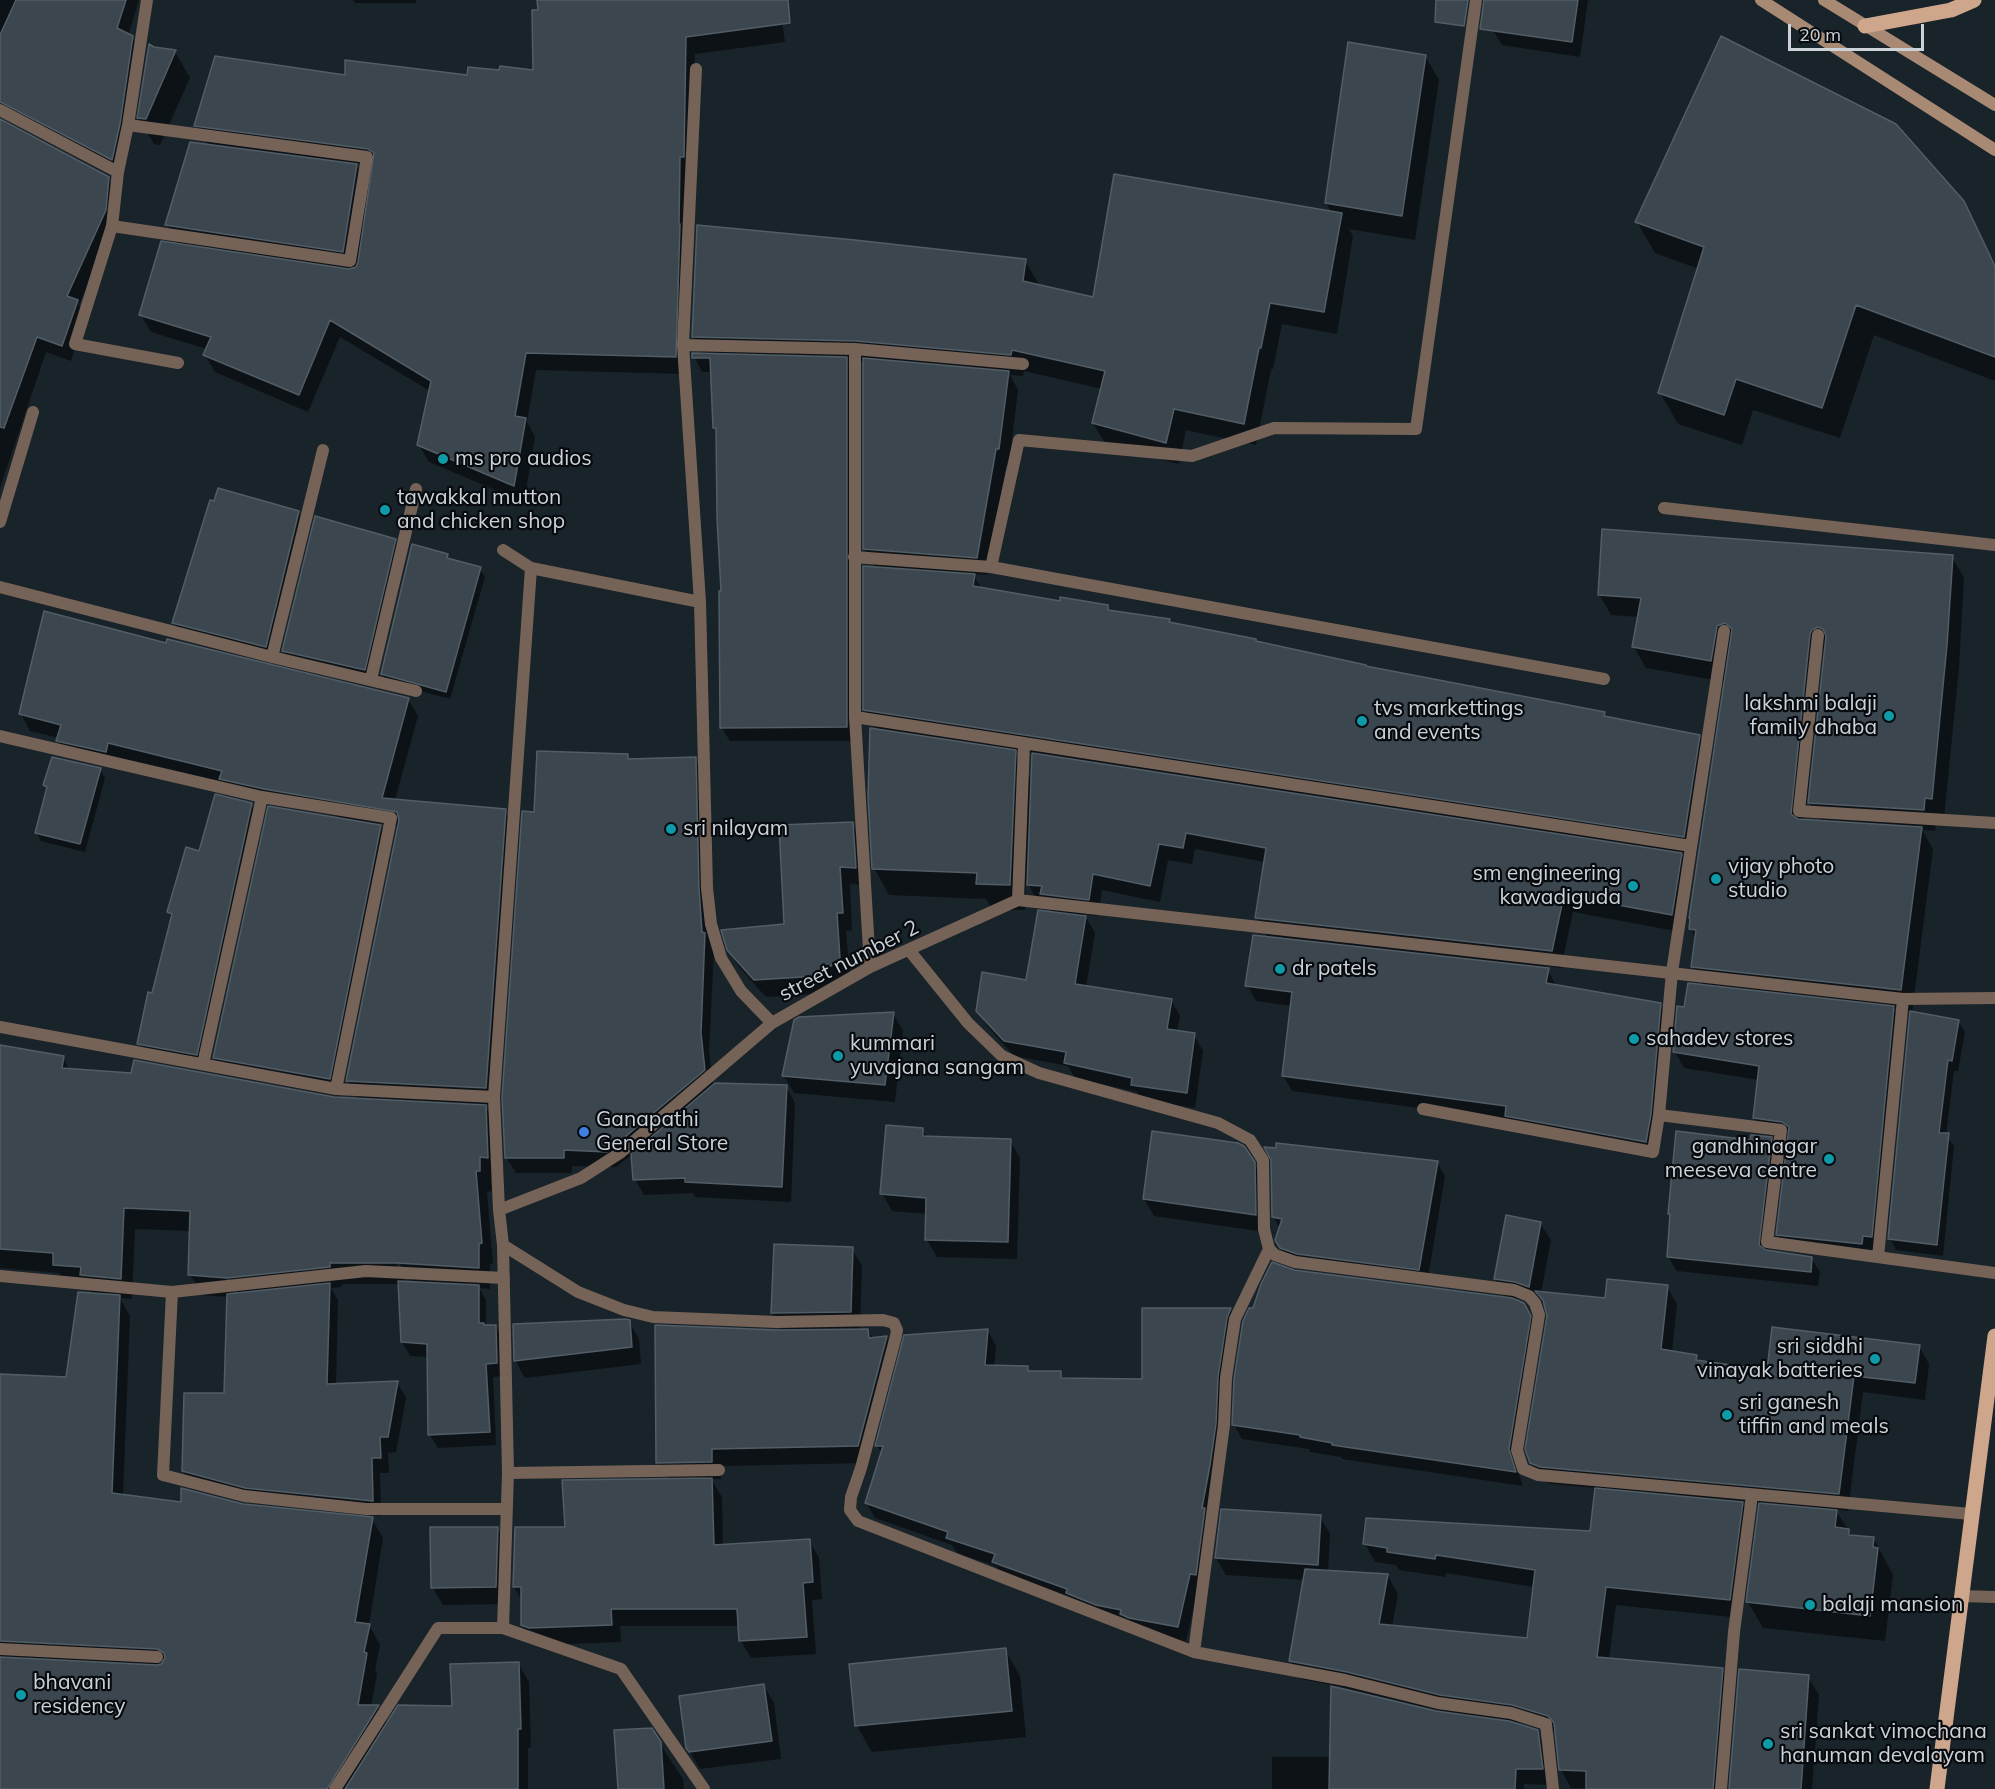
<!DOCTYPE html>
<html>
<head>
<meta charset="utf-8">
<style>
  body { margin:0 }
  #map { position:relative; width:1995px; height:1789px; overflow:hidden; background:#19232a; font-family:Mulish,sans-serif }
  canvas { display:block }
  .scale { position:absolute; left:1788px; top:24px; width:136px; height:27px; box-sizing:border-box; border:3px solid #ccd2d7; border-top:0; padding-left:8px; font-size:18px; line-height:21px; white-space:nowrap; color:#ccd2d7; -webkit-text-stroke:4px #070b0f; paint-order:stroke }
</style>
</head>
<body>
<div id="map">
<canvas width="1995" height="1789"></canvas>
<div class="scale">20 m</div>
</div>
<script>
const ctx = document.querySelector('canvas').getContext('2d');
ctx.lineJoin = 'round';
function fill(path, color) { ctx.fillStyle = color; ctx.fill(path, 'evenodd'); }
const toPath = rows => new Path2D(rows.map(r => 'M' + r).join(''));
function stroke(path, color, width, dash) { ctx.strokeStyle = color; ctx.lineWidth = width; ctx.lineCap = dash ? 'butt' : 'round'; ctx.setLineDash(dash || []); ctx.stroke(path); }
function drawText(font, color, halo, rows, align = 'center') {
  ctx.font = font + ' Mulish,sans-serif'; ctx.lineWidth = 4.5; ctx.setLineDash([]); ctx.textBaseline = 'middle'; ctx.strokeStyle = halo; ctx.fillStyle = color; for (const [text, x, y, turn = 0] of rows) {
    ctx.save(); ctx.translate(x, y); ctx.rotate((+turn || 0) * Math.PI / 180); ctx.textAlign = isNaN(turn) ? turn : align; if (halo) ctx.strokeText(text, 0, 0); ctx.fillText(text, 0, 0); ctx.restore();
  }
}
const shadow = toPath([
  [0,0,139,0,128,36,132,38,141,54,121,174,9,118,0,102],
  [353,0,416,0,416,3,355,3],
  [539,0,779,0,785,42,695,54,685,374,536,370,527,422,535,437,524,502,429,462,419,445,430,391,340,337,308,412,215,372,205,355,207,349,151,332,141,315,179,246,167,225,191,143,208,145,196,125,347,77,468,77,501,72,535,71,540,12],
  [355,163,375,165,371,191],
  [1498,0,1588,0,1580,57,1502,45,1493,30],
  [175,52,190,78,160,145,154,144,139,118],
  [1425,56,1439,80,1415,240,1349,229,1353,236,1337,334,1282,324,1273,369,1271,369,1256,445,1186,430,1179,464,1106,445,1093,423,1102,389,1024,371,1023,376,1010,375,1018,390,1009,466,1006,466,987,575,973,574,981,588,1061,602,1107,606,1111,612,1169,620,1171,624,1257,643,1604,713,1607,719,1699,736,1711,756,1695,856,1681,854,1691,871,1681,932,1573,912,1561,968,1546,966,1556,986,1660,1005,1669,1020,1655,1157,1509,1120,1292,1091,1283,1075,1292,1006,1256,1001,1247,985,1268,938,1257,918,1265,862,1195,849,1192,864,1168,860,1160,902,1102,890,1098,916,1084,914,1095,933,1086,987,1171,1000,1180,1016,1177,1032,1194,1035,1203,1051,1195,1108,1142,1100,1137,1092,1075,1078,1068,1066,1014,1056,987,1026,978,1010,1027,982,1053,914,1047,902,1038,902,1026,880,1025,910,993,910,986,899,889,895,874,868,877,730,865,710,876,568,865,549,865,362,848,362,854,373,855,741,730,741,721,727,723,593,717,433,714,428,712,372,702,372,694,357,704,355,693,337,1025,261,1038,283,1037,286,1094,299,1332,213,1326,203],
  [1014,751,1033,754,1032,782],
  [0,121,108,178,117,194,114,226,79,305,86,317,71,361,46,352,0,488],
  [1962,202,1995,263,1995,381,1874,335,1840,438,1753,410,1742,445,1678,424,1660,393,1699,269,1655,253,1637,222],
  [298,512,303,521,270,655,179,631,174,623],
  [395,540,400,549,369,678,288,659,284,651],
  [447,555,450,560,480,569,485,577,450,699,387,682,382,674],
  [1952,557,1964,578,1959,667,1944,819,1937,818,1935,831,1922,830,1933,849,1912,1013,1958,1021,1965,1032,1958,1071,1954,1071,1946,1135,1954,1146,1943,1256,1896,1250,1890,1239,1912,1011,1894,1009,1902,1024,1880,1253,1787,1251,1778,1235,1790,1137,1764,1134,1754,1118,1759,1080,1684,1068,1675,1052,1686,1009,1704,986,1692,967,1696,939,1691,929,1725,682,1646,668,1634,647,1639,617,1611,615,1599,594],
  [1826,644,1810,803,1821,822,1805,821,1821,656],
  [167,645,408,699,418,716,395,800,505,811,515,828,495,1104,484,1104,497,1127,500,1178,491,1178,492,1191,487,1192,493,1264,490,1264,490,1289,479,1288,486,1300,486,1327,496,1326,503,1340,504,1376,493,1377,496,1445,438,1448,430,1435,428,1357,410,1356,402,1342,400,1284,342,1284,341,1287,331,1288,338,1300,336,1385,397,1382,406,1398,396,1452,388,1453,389,1473,380,1473,381,1516,255,1503,192,1487,183,1471,225,1394,228,1297,202,1295,190,1274,191,1231,135,1229,132,1299,120,1298,130,1316,123,1496,182,1503,243,1506,372,1519,383,1538,369,1625,380,1645,375,1670,377,1674,371,1706,378,1707,388,1724,453,1708,518,1663,529,1682,531,1747,528,1748,528,1789,0,1789,0,1376,68,1379,93,1294,88,1287,66,1286,59,1273,0,1268,0,1046,63,1058,70,1070,358,1100,348,1081,399,827,379,823,390,844,339,1096,225,1075,214,1058,338,816,274,805,67,757,58,740,59,738,30,731,21,714],
  [395,1256,411,1283,407,1283,392,1257],
  [225,1270,239,1295,235,1295,222,1272],
  [627,756,630,761,695,759,704,775,707,906,711,946,714,951,709,1050,713,1086,786,1087,795,1103,791,1202,695,1197,693,1193,644,1195,635,1179,633,1154,616,1167,572,1166,572,1173,516,1173,506,1157,535,814],
  [100,769,105,778,85,852,41,841,36,832,48,790,45,785],
  [251,805,256,813,201,1063,144,1052,139,1044,172,919,168,912,200,852],
  [852,824,862,841,865,885,850,884,852,930,846,931,850,976,830,993,766,997,739,967,729,949,786,926],
  [893,1013,903,1031,895,1102,794,1093,784,1076],
  [922,1129,927,1137,1010,1141,1020,1158,1017,1259,937,1257,927,1240,927,1214,892,1211,882,1193],
  [1771,1139,1779,1153,1768,1252,1811,1258,1820,1272,1818,1286,1677,1271,1668,1257,1672,1218,1669,1214,1752,1142],
  [1273,1159,1437,1162,1445,1176,1427,1283,1287,1259,1278,1244,1280,1229,1274,1217],
  [1254,1163,1264,1182,1265,1232,1154,1216,1144,1199],
  [1540,1223,1551,1240,1541,1293,1606,1300,1667,1287,1677,1304,1672,1352,1696,1356,1699,1362,1768,1371,1919,1346,1929,1364,1925,1400,1863,1392,1848,1511,1835,1509,1852,1536,1874,1539,1893,1575,1885,1641,1763,1628,1748,1602,1761,1503,1741,1501,1753,1522,1740,1618,1616,1605,1609,1659,1722,1669,1733,1688,1724,1789,1571,1788,1561,1770,1557,1733,1524,1723,1510,1721,1509,1723,1537,1732,1547,1748,1551,1785,1524,1784,1524,1789,1272,1789,1272,1757,1331,1757,1332,1685,1301,1679,1291,1661,1304,1580,1226,1575,1216,1558,1320,1516,1330,1534,1328,1572,1388,1576,1398,1594,1392,1627,1528,1640,1534,1587,1446,1573,1445,1577,1399,1570,1396,1565,1375,1562,1365,1544,1592,1533,1596,1488,1551,1484,1541,1480,1531,1462,1549,1316,1540,1296,1539,1304,1526,1299,1507,1298,1526,1308,1535,1324,1516,1465,1523,1486,1342,1459,1341,1457,1310,1452,1309,1449,1242,1439,1234,1424,1254,1310,1294,1272,1507,1299,1495,1279],
  [1337,1686,1446,1712,1445,1714,1337,1689],
  [775,1246,852,1249,862,1266,860,1330,868,1330,873,1339,887,1338,896,1355,868,1463,721,1466,721,1479,711,1479,722,1497,723,1546,809,1540,819,1558,822,1599,812,1600,816,1654,751,1658,741,1641,740,1626,620,1626,621,1642,540,1645,532,1643,522,1625,522,1601,514,1587,566,1528,669,1480,658,1462,783,1332,772,1313],
  [1230,1310,1239,1324,1198,1589,1186,1641,1139,1633,1003,1577,996,1566,957,1553,952,1545,875,1518,866,1502,882,1454,877,1445,988,1331,996,1346,994,1367,1027,1368,1030,1372,1060,1373,1064,1379,1144,1380],
  [629,1321,639,1339,641,1364,525,1378,515,1360],
  [497,1528,507,1546,505,1604,443,1605,433,1588],
  [1005,1650,1020,1676,1026,1737,872,1752,857,1726,850,1666],
  [1808,1677,1819,1695,1812,1789,1731,1789],
  [764,1686,774,1703,781,1759,700,1769,687,1747],
  [651,1730,683,1779,684,1789,619,1789]
]);
const building = toPath([
  [16,0,126,0,117,28,133,36,120,124,112,160,0,102,0,35,16,0],
  [537,0,788,0,790,23,686,37,684,157,680,157,679,224,680,224,676,357,526,353,515,416,526,418,514,486,417,445,431,381,330,320,299,395,203,355,211,337,139,315,161,241,349,269,356,267,358,262,374,153,368,149,194,126,215,56,345,75,345,60,467,75,468,67,499,70,500,66,533,70,532,10,538,10,537,0],
  [1436,0,1468,0,1464,26,1435,22,1436,0],
  [1484,0,1578,0,1572,42,1480,29,1484,0],
  [1721,36,1896,124,1964,201,1995,266,1995,357,1856,305,1822,408,1736,379,1724,415,1658,393,1704,247,1635,222,1721,36],
  [1348,42,1426,55,1402,216,1325,203,1348,42],
  [149,44,154,47,176,50,146,119,137,118,149,44],
  [0,119,109,177,106,210,67,296,78,300,62,346,37,337,4,428,0,427,0,119],
  [190,142,357,164,343,252,165,225,190,142],
  [1114,174,1342,213,1324,312,1270,303,1261,348,1259,348,1244,424,1174,409,1166,443,1092,423,1105,371,1012,350,1011,355,856,341,692,337,697,225,855,240,1026,259,1023,281,1093,297,1114,174],
  [692,353,847,357,847,727,720,728,719,591,721,591,717,518,716,428,713,428,710,358,692,358,692,353],
  [863,358,1009,371,999,449,996,449,977,558,863,549,863,358],
  [218,488,299,511,266,647,172,623,210,500,214,501,218,488],
  [315,516,396,539,365,670,282,651,315,516],
  [1602,529,1953,555,1947,645,1932,799,1925,798,1924,810,1808,803,1826,636,1823,629,1818,627,1812,630,1810,634,1791,814,1798,819,1922,827,1901,990,1691,967,1696,930,1689,929,1690,919,1689,918,1732,629,1725,623,1717,626,1711,661,1632,647,1641,598,1598,595,1602,529],
  [412,544,448,554,447,558,481,567,446,692,381,674,412,544],
  [863,566,975,574,973,586,1060,601,1060,597,1108,605,1108,610,1170,619,1169,622,1256,639,1256,641,1366,665,1366,666,1605,712,1604,716,1700,735,1684,837,863,710,863,566],
  [44,611,166,643,167,639,409,698,382,798,506,809,486,1088,346,1081,399,820,397,812,264,789,219,779,222,771,108,743,106,752,56,741,61,725,19,714,44,611],
  [870,728,1016,750,1010,885,976,884,977,873,872,869,868,797,870,728],
  [537,751,628,754,628,759,696,757,699,888,702,932,705,933,701,1033,705,1070,607,1152,564,1150,564,1158,505,1158,502,1097,522,811,534,812,537,751],
  [1032,753,1682,853,1672,915,1564,895,1552,951,1255,918,1266,848,1186,833,1183,848,1159,844,1150,886,1093,874,1089,900,1040,894,1042,886,1027,885,1032,753],
  [52,757,101,768,80,844,35,833,47,787,43,785,52,757],
  [215,794,252,803,197,1055,137,1044,148,992,152,993,172,914,167,912,186,847,199,851,215,794],
  [268,806,381,825,330,1079,213,1058,268,806],
  [853,822,856,868,840,867,843,913,837,913,840,958,819,976,754,980,727,950,721,930,784,924,779,825,853,822],
  [1038,910,1086,916,1075,984,1172,999,1167,1029,1195,1033,1187,1093,1131,1085,1132,1078,1064,1063,1066,1052,1004,1041,976,1011,982,972,1026,980,1038,910],
  [1253,935,1549,968,1546,983,1661,1003,1651,1114,1646,1142,1505,1116,1506,1106,1282,1076,1292,992,1245,986,1253,935],
  [1688,983,1894,1006,1872,1237,1863,1236,1862,1244,1776,1235,1789,1127,1782,1122,1753,1118,1759,1066,1673,1052,1677,1006,1684,1007,1688,983],
  [1910,1011,1959,1020,1952,1061,1948,1060,1939,1133,1949,1133,1937,1245,1888,1239,1910,1011],
  [894,1012,885,1085,782,1076,794,1020,799,1017,894,1012],
  [0,1045,64,1056,62,1068,131,1073,134,1060,334,1097,486,1105,488,1158,480,1157,480,1171,476,1171,482,1243,479,1244,479,1268,397,1263,330,1263,330,1267,227,1278,188,1275,190,1211,124,1208,121,1279,80,1275,81,1267,53,1265,53,1253,0,1249,0,1045],
  [715,1083,787,1085,782,1187,685,1182,685,1178,633,1180,631,1154,715,1083],
  [886,1125,923,1128,923,1136,1011,1139,1008,1242,925,1240,926,1198,880,1194,886,1125],
  [1152,1131,1238,1143,1244,1146,1255,1162,1256,1215,1143,1199,1152,1131],
  [1676,1131,1750,1140,1751,1135,1772,1137,1759,1245,1766,1250,1812,1257,1811,1272,1667,1257,1670,1214,1668,1214,1676,1131],
  [1276,1143,1438,1161,1419,1270,1297,1254,1280,1248,1275,1240,1282,1219,1272,1217,1271,1160,1264,1147,1276,1148,1276,1143],
  [1506,1215,1541,1222,1529,1287,1515,1282,1494,1279,1506,1215],
  [774,1244,853,1247,851,1312,771,1313,774,1244],
  [1272,1262,1294,1270,1512,1298,1524,1303,1531,1316,1509,1449,1516,1472,1332,1445,1332,1443,1300,1437,1300,1435,1232,1425,1234,1379,1243,1321,1249,1308,1253,1308,1261,1284,1272,1262],
  [1607,1279,1668,1285,1661,1349,1697,1355,1696,1360,1767,1370,1772,1327,1920,1345,1915,1383,1854,1376,1839,1494,1540,1467,1530,1463,1525,1449,1547,1316,1543,1300,1535,1291,1605,1298,1607,1279],
  [398,1281,479,1285,479,1323,484,1323,484,1325,496,1325,497,1363,486,1364,490,1432,428,1435,427,1344,401,1342,398,1281],
  [330,1283,327,1384,398,1381,388,1437,380,1437,381,1458,372,1458,373,1501,245,1488,182,1471,184,1393,224,1393,227,1294,330,1283],
  [78,1292,120,1295,112,1493,181,1502,181,1488,243,1504,373,1517,355,1622,370,1624,364,1652,367,1653,358,1705,379,1705,327,1789,0,1789,0,1657,157,1665,161,1664,165,1658,164,1653,157,1649,0,1641,0,1374,66,1377,78,1292],
  [1142,1308,1231,1308,1227,1318,1218,1377,1216,1424,1210,1465,1202,1508,1205,1508,1196,1575,1190,1574,1178,1627,1129,1618,1120,1614,1121,1610,1096,1605,1066,1593,1067,1589,992,1562,995,1554,946,1538,948,1532,865,1503,883,1446,875,1446,904,1335,988,1329,985,1365,1028,1366,1028,1371,1061,1371,1061,1378,1142,1379,1142,1308],
  [625,1319,630,1320,632,1347,514,1361,513,1324,625,1319],
  [655,1325,777,1330,868,1329,869,1338,887,1336,858,1446,712,1449,712,1462,656,1463,655,1325],
  [712,1478,714,1545,810,1539,813,1582,803,1583,807,1637,739,1641,737,1609,611,1609,612,1625,529,1628,521,1625,521,1587,513,1587,515,1527,565,1527,562,1480,712,1478],
  [1595,1488,1743,1502,1730,1600,1606,1587,1597,1657,1723,1668,1713,1789,1586,1789,1586,1771,1559,1770,1554,1723,1548,1716,1512,1705,1440,1695,1347,1672,1289,1661,1305,1569,1388,1574,1379,1624,1527,1638,1535,1570,1436,1555,1435,1559,1387,1552,1387,1548,1363,1544,1366,1518,1590,1531,1595,1488],
  [1759,1503,1837,1510,1835,1527,1849,1529,1849,1535,1874,1537,1873,1547,1878,1548,1870,1616,1746,1602,1759,1503],
  [1221,1509,1321,1515,1318,1565,1215,1558,1221,1509],
  [430,1527,498,1527,496,1587,431,1588,430,1527],
  [1006,1648,1012,1711,855,1726,849,1664,1006,1648],
  [519,1662,521,1729,518,1729,518,1789,345,1789,398,1705,452,1706,450,1664,519,1662],
  [1739,1669,1809,1675,1801,1789,1729,1789,1739,1669],
  [764,1684,772,1741,689,1752,686,1748,679,1696,764,1684],
  [1331,1686,1436,1711,1509,1721,1538,1730,1543,1769,1516,1769,1515,1789,1329,1789,1331,1686],
  [652,1728,661,1742,664,1789,618,1789,614,1730,652,1728]
]);
const service = toPath([
  [1961,1596,1995,1597]
]);
const minor = toPath([
  [147,0,128,125,118,172,112,226,75,344,178,363],
  [696,69,683,345,700,602,707,888,711,924,721,958,741,991,772,1023],
  [0,110,118,172],
  [112,226,350,261,367,157,128,125],
  [683,345,855,349,1023,364],
  [855,349,855,717,870,967],
  [1664,508,1995,545],
  [0,522,33,412],
  [503,550,531,568,700,602],
  [854,557,991,567,1604,679],
  [991,567,1019,440,1192,456,1274,428,1416,429,1476,0],
  [0,587,272,657,416,691],
  [1818,635,1799,811,1995,823],
  [272,657,323,450],
  [371,679,416,489],
  [855,717,1691,846],
  [0,736,262,797,391,818,336,1089],
  [1018,900,1903,999,1995,998],
  [1018,900,1024,744],
  [909,950,968,1023,1002,1056,1039,1073,1218,1123,1250,1140,1263,1160,1264,1229,1269,1249,1275,1255,1295,1262,1514,1290,1529,1296,1535,1303,1539,1315,1517,1450,1523,1469,1538,1475,1971,1514],
  [0,1027,336,1089,494,1097],
  [203,1064,262,797],
  [1423,1109,1653,1152,1659,1115,1672,972,1724,631],
  [1659,1115,1781,1130,1767,1242,1995,1273],
  [499,1210,581,1178,620,1153,772,1023,870,967,1018,900],
  [503,1245,578,1292,624,1310,653,1317,777,1322,883,1320,894,1323,897,1330,896,1336,861,1468,851,1497,850,1510,858,1521,1194,1652,1345,1680,1438,1703,1511,1713,1546,1724,1553,1789],
  [1878,1257,1903,999],
  [0,1276,172,1292,366,1271,504,1278],
  [172,1292,163,1475,244,1496,366,1509,507,1509],
  [508,1473,719,1470],
  [503,1628,508,1473,503,1245,499,1210,494,1097,531,568],
  [0,1649,157,1657],
  [1194,1652,1224,1425,1226,1378,1235,1319,1269,1249],
  [335,1789,438,1628,503,1628,621,1669,704,1789],
  [1721,1789,1734,1632,1752,1495]
]);
const secondary = toPath([
  [1761,0,1995,150],
  [1824,0,1995,105]
]);
const primary = toPath([
  [1865,26,1951,10,1974,0],
  [1937,1789,1995,1336]
]);
const markers = [
  [443,459,6,"#0f9aa8"],
  [385,510,6,"#0f9aa8"],
  [1889,716,6,"#0f9aa8"],
  [1362,721,6,"#0f9aa8"],
  [671,829,6,"#0f9aa8"],
  [1716,879,6,"#0f9aa8"],
  [1633,886,6,"#0f9aa8"],
  [1280,969,6,"#0f9aa8"],
  [1634,1039,6,"#0f9aa8"],
  [838,1056,6,"#0f9aa8"],
  [584,1132,6,"#3f7fe0"],
  [1829,1159,6,"#0f9aa8"],
  [1875,1359,6,"#0f9aa8"],
  [1727,1415,6,"#0f9aa8"],
  [1810,1605,6,"#0f9aa8"],
  [21,1695,6,"#0f9aa8"],
  [1768,1744,6,"#0f9aa8"]
];
const poiNames = [
  ["ms pro audios",455,459],
  ["tawakkal mutton",397,498],
  ["and chicken shop",397,522],
  ["lakshmi balaji",1877,704,"right"],
  ["family dhaba",1877,728,"right"],
  ["tvs markettings",1374,709],
  ["and events",1374,733],
  ["sri nilayam",683,829],
  ["vijay photo",1728,867],
  ["studio",1728,891],
  ["sm engineering",1621,874,"right"],
  ["kawadiguda",1621,898,"right"],
  ["dr patels",1292,969],
  ["sahadev stores",1646,1039],
  ["kummari",850,1044],
  ["yuvajana sangam",850,1068],
  ["Ganapathi",596,1120],
  ["General Store",596,1144],
  ["gandhinagar",1817,1147,"right"],
  ["meeseva centre",1817,1171,"right"],
  ["sri siddhi",1863,1347,"right"],
  ["vinayak batteries",1863,1371,"right"],
  ["sri ganesh",1739,1403],
  ["tiffin and meals",1739,1427],
  ["balaji mansion",1822,1605],
  ["bhavani",33,1683],
  ["residency",33,1707],
  ["sri sankat vimochana",1780,1732],
  ["hanuman devalayam",1780,1756]
];
const streetNames = [
  ["street number 2",849,961,-27]
];
fill(shadow, '#0007');
fill(building, '#3b464e');
stroke(building, '#525d66', 1.5);
stroke(service, '#766357', 12);
stroke(minor, '#766357', 12);
stroke(secondary, '#a78974', 12);
stroke(primary, '#cda68b', 15);
for (const [x, y, r, color] of markers) { const dot = new Path2D(); dot.arc(x, y, r, 0, 2 * Math.PI); ctx.fillStyle = color; ctx.fill(dot); stroke(dot, '#070b0f', 2); }
drawText('21px', '#ccd2d7', '#070b0f', poiNames, 'left');
drawText('21px', '#ccd2d7', '#070b0f', streetNames);
</script>
</body>
</html>
